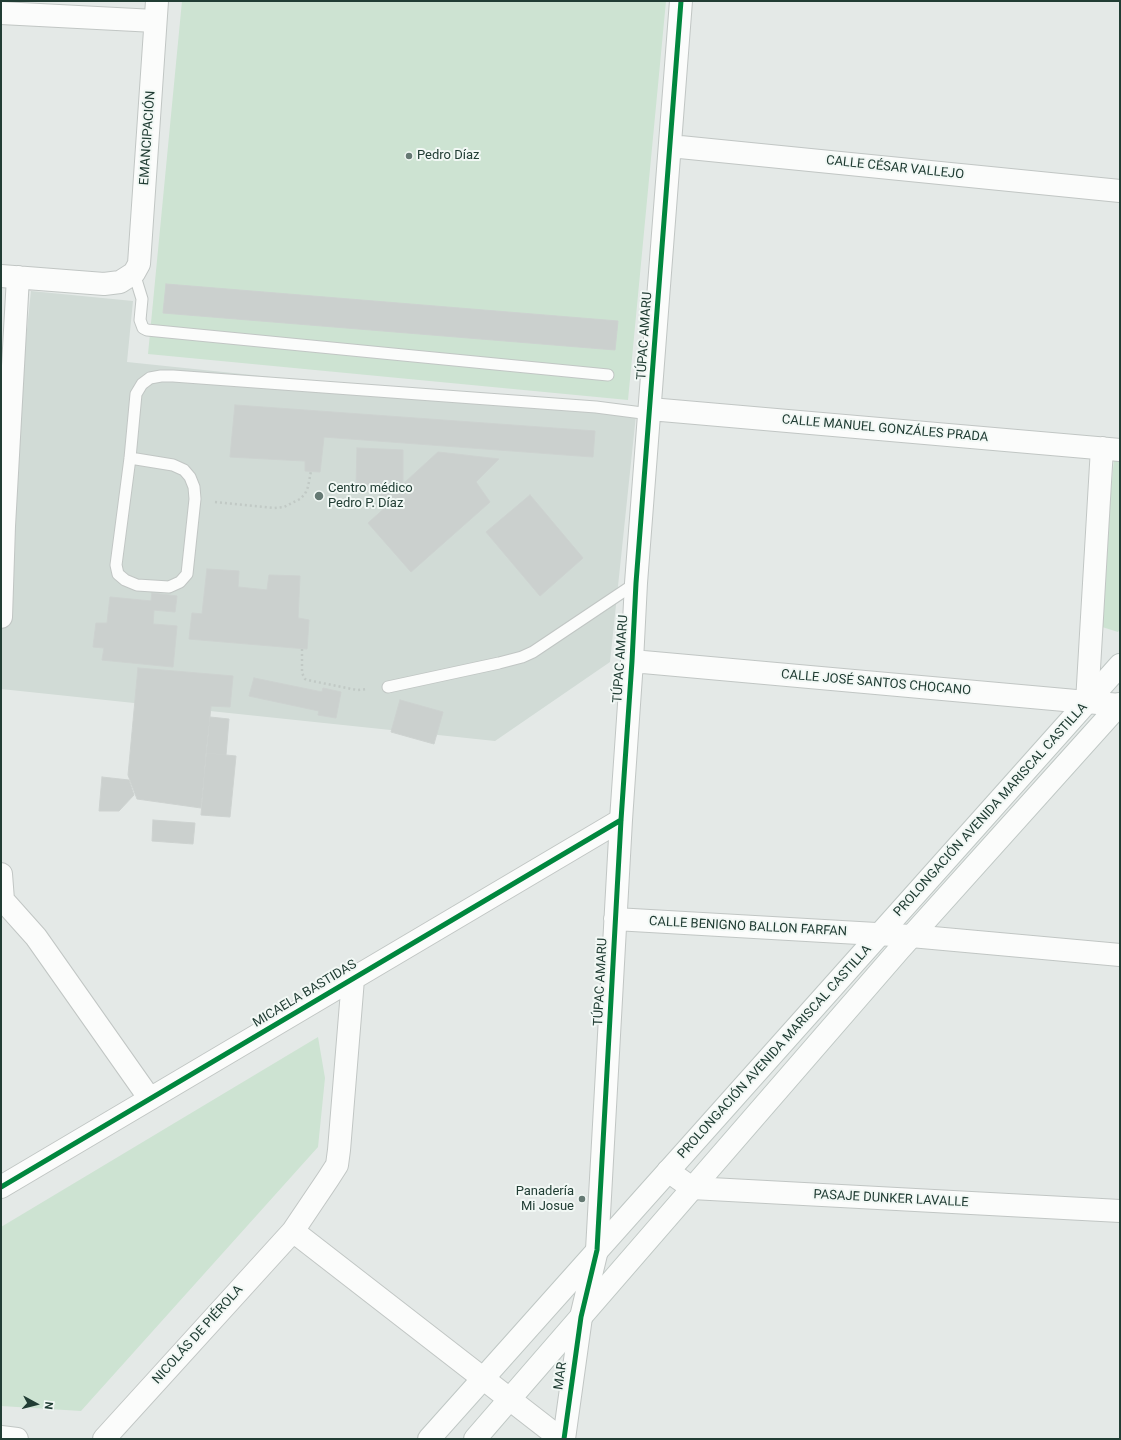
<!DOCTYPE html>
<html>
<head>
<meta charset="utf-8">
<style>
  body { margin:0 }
  #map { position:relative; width:1121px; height:1440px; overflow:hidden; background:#e4e9e7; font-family:Roboto,sans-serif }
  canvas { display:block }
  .frame { position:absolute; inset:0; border:2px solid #213d34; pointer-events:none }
  .north { position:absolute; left:16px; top:1384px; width:40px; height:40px; -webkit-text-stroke:3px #f2f8f5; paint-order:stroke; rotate:97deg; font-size:11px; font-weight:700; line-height:16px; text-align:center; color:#213d34 }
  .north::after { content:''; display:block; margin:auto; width:14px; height:18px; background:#213d34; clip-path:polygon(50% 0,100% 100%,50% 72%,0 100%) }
</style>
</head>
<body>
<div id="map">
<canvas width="1121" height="1440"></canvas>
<div class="frame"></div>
<div class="north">N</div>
</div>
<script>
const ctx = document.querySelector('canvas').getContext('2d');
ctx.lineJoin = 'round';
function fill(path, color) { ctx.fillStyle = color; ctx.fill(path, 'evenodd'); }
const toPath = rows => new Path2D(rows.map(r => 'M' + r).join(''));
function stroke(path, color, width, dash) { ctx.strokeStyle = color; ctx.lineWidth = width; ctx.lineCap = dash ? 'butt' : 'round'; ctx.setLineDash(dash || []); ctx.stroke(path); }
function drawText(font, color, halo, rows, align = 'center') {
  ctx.font = font + ' Roboto,sans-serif'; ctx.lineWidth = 4; ctx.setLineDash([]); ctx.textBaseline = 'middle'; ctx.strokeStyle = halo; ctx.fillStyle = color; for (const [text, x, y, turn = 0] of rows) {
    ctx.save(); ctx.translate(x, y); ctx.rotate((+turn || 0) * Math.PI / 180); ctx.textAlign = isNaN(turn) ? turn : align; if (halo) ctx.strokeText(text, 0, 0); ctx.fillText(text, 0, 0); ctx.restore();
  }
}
const built = toPath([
  [31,291,133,301,127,362,636,415,610,662,495,741,1,689,1,577]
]);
const green = toPath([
  [182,1,666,1,628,400,148,354],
  [1114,459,1120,459,1120,629,1118,632,1099,626],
  [318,1037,325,1078,318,1147,81,1411,1,1406,1,1227]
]);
const building = toPath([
  [166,284,618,321,615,350,163,313,166,284],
  [235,405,595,431,593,457,324,437,320,472,305,471,305,461,230,457,235,405],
  [357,448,403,450,403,484,438,452,499,459,476,482,490,502,411,572,368,523,387,506,380,500,380,491,356,489,357,448],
  [530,495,583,558,540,596,486,532,530,495],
  [207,569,239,571,238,587,267,590,269,575,300,576,298,618,309,620,307,649,189,639,192,613,202,614,207,569],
  [152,593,177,596,175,612,154,610,153,624,177,626,173,667,102,660,104,648,93,647,96,623,107,623,110,597,151,601,152,593],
  [138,668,233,676,230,707,211,706,201,808,137,799,128,775,138,668],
  [254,678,322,692,323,688,341,692,336,718,318,715,319,711,249,696,254,678],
  [400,700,443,712,434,744,391,732,400,700],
  [210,717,229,719,226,755,206,753,210,717],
  [206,753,236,756,230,817,201,815,206,753],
  [102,777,129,780,134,795,119,811,99,811,102,777],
  [153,820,195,823,193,844,152,841,153,820]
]);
const path = toPath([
  [215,502,274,508,284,507,300,499,305,494,308,487,311,471],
  [302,649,302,673,305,679,312,681,357,690,368,689]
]);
const lane = toPath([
  [134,273,142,299,140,320,143,328,147,330,608,375],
  [130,458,173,465,184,470,190,477,194,487,195,499,187,574,180,582,169,587,137,585,125,580,118,574,116,565,130,458,136,394,142,384,150,378,161,376,173,376,596,407,650,414],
  [388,687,499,663,522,657,533,652,636,583]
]);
const street = toPath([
  [1,13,155,21],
  [670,146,1120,191],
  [1,276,104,284,120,282,134,273,139,264,157,1],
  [650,409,1120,450],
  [1,617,4,526,18,277],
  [632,661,1120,705],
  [1087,702,1102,448],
  [1,874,3,900],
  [1,901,3,900,36,937,150,1099],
  [615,919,911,936,1120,955],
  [353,979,339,1150,337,1165,328,1179,293,1231,561,1439],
  [668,1171,692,1188,1120,1211],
  [1,1187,621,820],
  [1,1437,17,1439],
  [104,1439,293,1231],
  [564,1439,581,1317,597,1250,621,820,632,661,636,583,681,1]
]);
const secondary = toPath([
  [429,1439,1120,665],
  [475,1439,899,950,1120,704]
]);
const cycleway = toPath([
  [1,1187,621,820],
  [564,1439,581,1317,597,1250,621,820,632,661,636,583,681,1]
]);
const markers = [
  [409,156,4,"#657973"],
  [319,496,5,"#657973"],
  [582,1199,4,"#657973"]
];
const streetNames = [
  ["EMANCIPACIÓN",148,138,-86],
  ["CALLE CÉSAR VALLEJO",895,168,6],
  ["TÚPAC AMARU",645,336,-86],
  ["CALLE MANUEL GONZÁLES PRADA",885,429,5],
  ["TÚPAC AMARU",621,659,-86],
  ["CALLE JOSÉ SANTOS CHOCANO",876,683,5],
  ["PROLONGACIÓN AVENIDA MARISCAL CASTILLA",991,810,-48],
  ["CALLE BENIGNO BALLON FARFAN",748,927,3],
  ["TÚPAC AMARU",601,982,-87],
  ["MICAELA BASTIDAS",305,994,-31],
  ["PROLONGACIÓN AVENIDA MARISCAL CASTILLA",775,1052,-48],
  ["PASAJE DUNKER LAVALLE",891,1199,3],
  ["NICOLÁS DE PIÉROLA",198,1335,-48],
  ["MAR",561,1376,-82]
];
const poiNames = [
  ["Pedro Díaz",417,156],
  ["Centro médico",328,489],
  ["Pedro P. Díaz",328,504],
  ["Panadería",574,1192,"right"],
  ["Mi Josue",574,1207,"right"]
];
fill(built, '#d1dbd6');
fill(green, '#cde3d2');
fill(building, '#cbd0ce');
stroke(building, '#cdd2d0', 1);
stroke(lane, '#c1c6c4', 13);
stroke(street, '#c1c6c4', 24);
stroke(secondary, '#bfc7c4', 24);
stroke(path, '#c1c9c5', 2.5, [2, 3]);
stroke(lane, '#fbfcfb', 11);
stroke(street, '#fbfcfb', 22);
stroke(secondary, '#fbfcfb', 22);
stroke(cycleway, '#00873e', 5);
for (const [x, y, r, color] of markers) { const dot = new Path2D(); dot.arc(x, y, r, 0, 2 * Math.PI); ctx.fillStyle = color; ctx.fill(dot); stroke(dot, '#f2f8f5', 1.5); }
drawText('13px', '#213d34', '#f2f8f5', streetNames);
drawText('13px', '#213d34', '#f2f8f5', poiNames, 'left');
</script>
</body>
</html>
